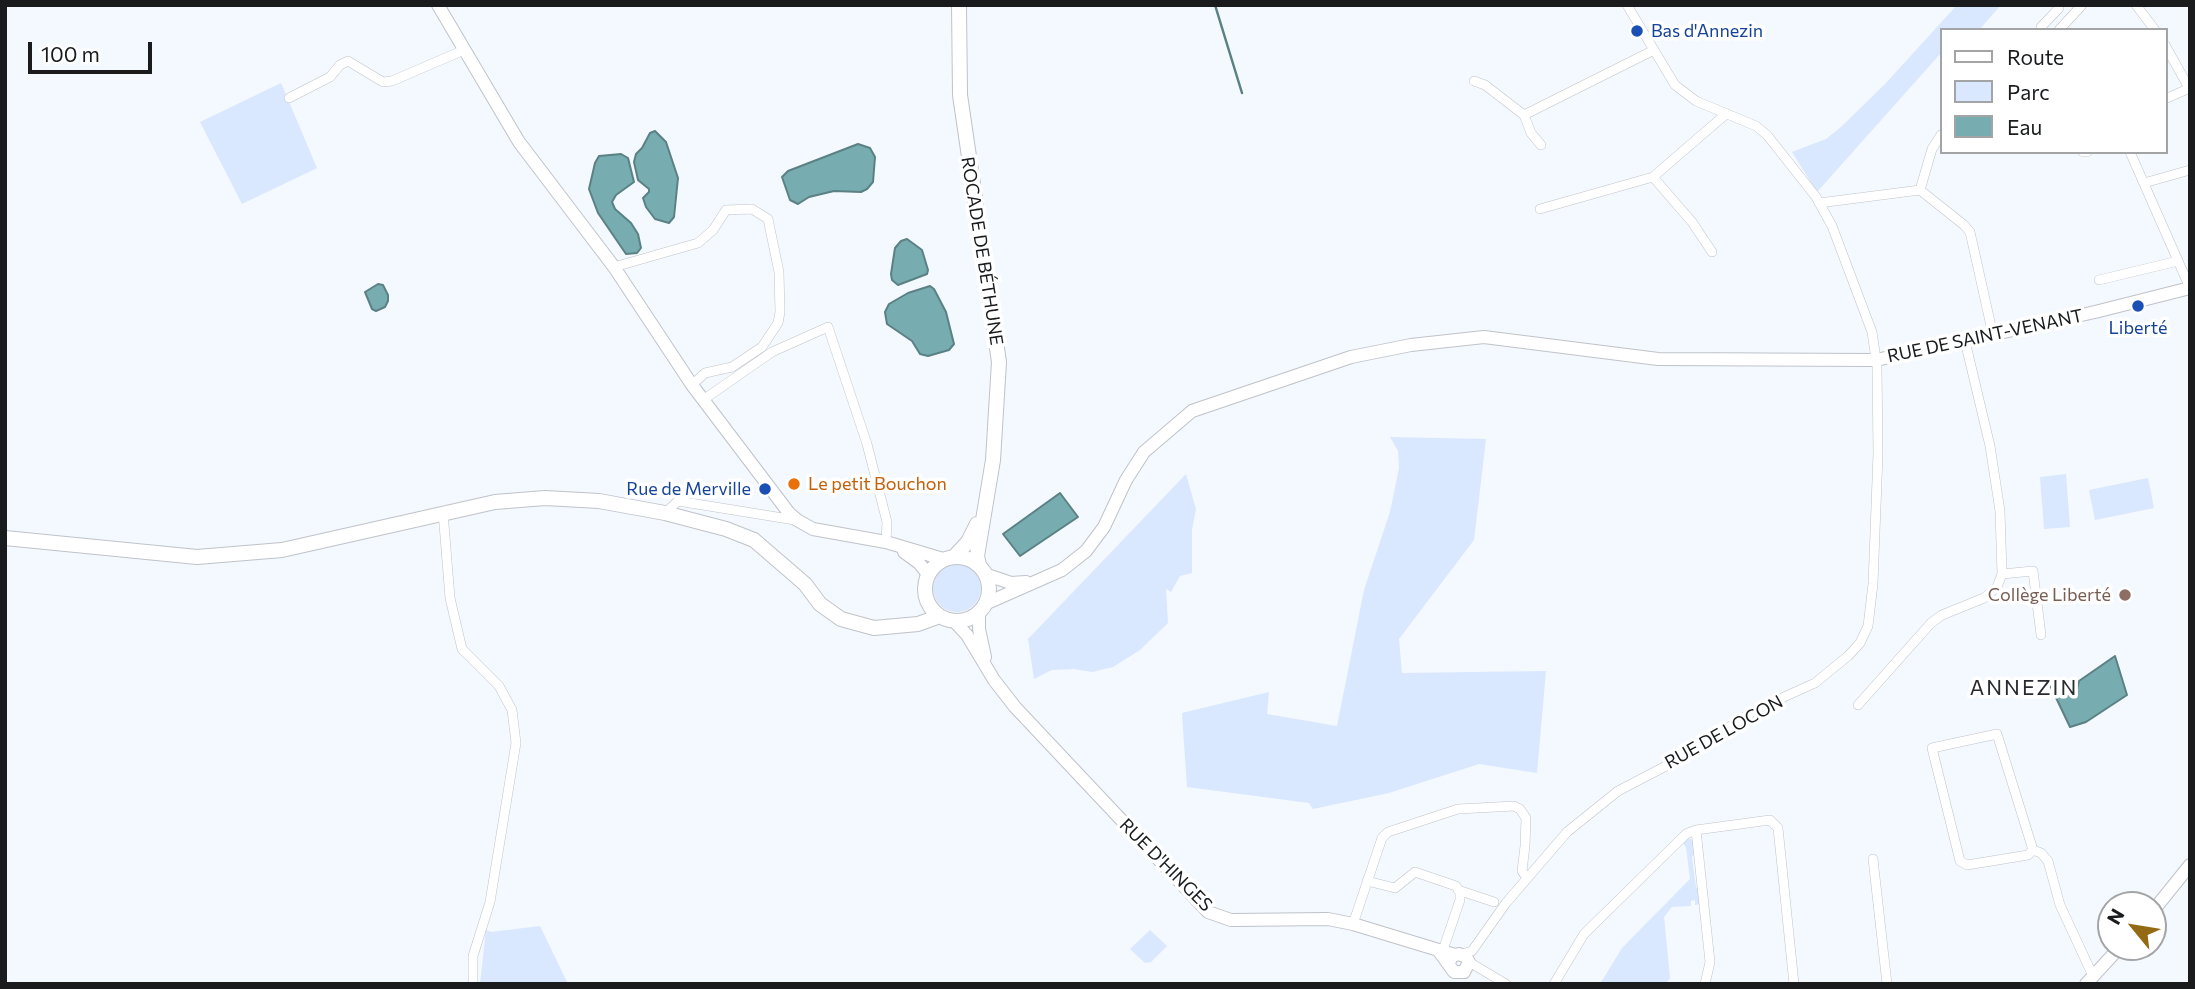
<!DOCTYPE html>
<html>
<head>
<meta charset="utf-8">
<style>
  body { margin:0 }
  #map { position:relative; width:2195px; height:989px; overflow:hidden; background:#f4f8ff; font-family:Commissioner,sans-serif }
  canvas { display:block }
  .frame { position:absolute; inset:0; border:7px solid #191b1d; pointer-events:none }
  .legend { position:absolute; left:1940px; top:28px; width:228px; height:126px; box-sizing:border-box; background:#fff; border:2px solid #a3a4a5; margin:0; padding:9px 12px; list-style:none; font-size:21px; color:#191b1d }
  .legend li { display:flex; align-items:center; gap:14px; height:35px }
  .legend b { width:35px; border:2px solid #a3a4a5 }
  .north { position:absolute; left:2097px; top:891px; width:70px; height:70px; box-sizing:border-box; background:#fff; border:2px solid #a3a4a5; border-radius:50%; rotate:300deg; font-size:19px; font-weight:700; line-height:28px; text-align:center; color:#191b1d }
  .north::after { content:''; display:block; margin:auto; width:24px; height:32px; background:#946914; clip-path:polygon(50% 0,100% 100%,50% 72%,0 100%) }
  .scale { position:absolute; left:28px; top:42px; width:124px; height:32px; box-sizing:border-box; border:4px solid #191b1d; border-top:0; padding-left:9px; font-size:21px; line-height:24px; white-space:nowrap; color:#191b1d; -webkit-text-stroke:5px #fff; paint-order:stroke }
</style>
</head>
<body>
<div id="map">
<canvas width="2195" height="989"></canvas>
<div class="frame"></div>
<ul class="legend">
<li><b style="height:9px;background:#fff"></b>Route</li>
<li><b style="height:19px;background:#d9e7ff"></b>Parc</li>
<li><b style="height:19px;background:#77adb0"></b>Eau</li>
</ul>
<div class="north">N</div>
<div class="scale">100 m</div>
</div>
<script>
const ctx = document.querySelector('canvas').getContext('2d');
ctx.lineJoin = 'round';
function fill(path, color) { ctx.fillStyle = color; ctx.fill(path, 'evenodd'); }
const toPath = rows => new Path2D(rows.map(r => 'M' + r).join(''));
function stroke(path, color, width, dash) { ctx.strokeStyle = color; ctx.lineWidth = width; ctx.lineCap = dash ? 'butt' : 'round'; ctx.setLineDash(dash || []); ctx.stroke(path); }
function drawText(font, color, halo, rows, align = 'center') {
  ctx.font = font + ' Commissioner,sans-serif'; ctx.lineWidth = 7; ctx.setLineDash([]); ctx.textBaseline = 'middle'; ctx.strokeStyle = halo; ctx.fillStyle = color; for (const [text, x, y, turn = 0] of rows) {
    ctx.save(); ctx.translate(x, y); ctx.rotate((+turn || 0) * Math.PI / 180); ctx.textAlign = isNaN(turn) ? turn : align; if (halo) ctx.strokeText(text, 0, 0); ctx.fillText(text, 0, 0); ctx.restore();
  }
}
const green = toPath([
  [1957,5,2001,5,1979,30,1941,30,1941,53,1817,192,1792,152,1826,139,1841,127,1886,83],
  [281,83,317,168,242,204,200,122],
  [1390,437,1486,439,1474,540,1399,639,1402,673,1546,671,1537,773,1479,764,1389,793,1313,809,1309,803,1187,787,1182,713,1269,692,1267,714,1337,726,1364,590,1390,512,1399,468,1398,451],
  [1186,474,1196,509,1192,530,1192,573,1180,576,1171,592,1166,589,1168,623,1140,650,1113,667,1092,672,1074,669,1052,670,1034,679,1028,639],
  [2066,474,2070,527,2044,529,2040,477],
  [2148,478,2154,508,2095,520,2089,490],
  '933 588a24 24 0 1 1 48 0a24 24 0 1 1-48 0Z',
  [1687,838,1693,840,1695,852,1692,857,1696,887,1699,889,1701,904,1695,905,1695,900,1691,901,1691,906,1672,907,1664,917,1670,978,1666,984,1600,984,1622,948,1690,879,1686,847,1682,842],
  [540,926,568,984,480,984,486,930,491,932],
  [1150,930,1167,946,1151,962,1145,963,1130,949]
]);
const water = toPath([
  [655,131,666,142,678,178,674,217,669,223,655,219,646,207,643,198,649,192,649,189,638,180,634,162,636,154,642,148,650,133,655,131],
  [858,144,870,148,875,157,873,182,867,189,861,192,834,191,809,197,798,204,790,200,782,177,788,171,858,144],
  [621,154,628,158,634,182,616,195,612,202,615,209,631,223,638,234,641,248,637,253,626,254,598,213,589,189,595,163,599,156,621,154],
  [907,239,922,250,928,270,927,274,898,285,892,280,891,274,895,248,901,241,907,239],
  [378,284,383,285,388,295,388,301,385,307,376,311,372,309,365,292,378,284],
  [930,286,934,289,946,312,954,344,949,350,928,356,920,354,912,341,887,324,885,312,889,304,908,293,930,286],
  [1060,493,1078,517,1020,556,1003,534,1060,493],
  [2115,656,2127,695,2086,722,2070,727,2049,683,2064,680,2073,691,2077,689,2079,681,2115,656]
]);
const stream = toPath([
  [1215,5,1242,93]
]);
const street = toPath([
  [2136,5,2155,30],
  [2041,27,2059,8],
  [2059,30,2082,5],
  [2165,45,2189,88],
  [1474,81,1485,85,1524,115,1531,133,1541,145],
  [289,98,330,77,340,65,348,61,383,82,392,81,464,50],
  [2165,99,2190,88],
  [1524,115,1654,50],
  [2083,152,2087,152],
  [2130,152,2190,288],
  [1653,177,1692,222,1712,252],
  [2144,183,2190,170],
  [1920,190,1932,149,1941,135],
  [1819,203,1920,190,1964,225,1970,232,1993,335],
  [1540,209,1653,177,1726,114],
  [614,267,698,243,713,230,726,210,752,209,768,219,779,272,780,312,778,323,762,347,732,367,705,373,692,385],
  [2099,280,2178,261],
  [703,400,772,352,828,327,867,444,887,522,886,542],
  [443,512,450,598,462,649,499,686,512,710,516,743,490,902,473,956,473,984],
  [665,513,678,501,795,520],
  [2002,574,2033,571,2041,635],
  [1858,705,1931,623,1942,615,1984,598,1997,587,2002,574,2000,511,1990,446,1965,341],
  [1997,734,2033,850,2028,855,1967,865,1960,861,1932,748,1997,734],
  [1696,830,1710,962,1705,984],
  [2033,850,2041,853,2048,861,2060,905,2093,976],
  [1873,859,1887,984],
  [1367,881,1395,888,1415,872,1456,886,1460,892,1460,900,1443,950],
  [1458,890,1494,902],
  [1353,924,1382,838,1388,832,1458,809,1514,806,1520,809,1526,818,1525,846,1522,871,1527,878],
  [1462,954,1472,951,1506,903,1567,832,1618,791,1687,755,1755,710,1815,683,1848,656,1860,643,1868,626,1873,584,1878,454,1877,366,1872,332,1832,226,1816,197,1767,135,1756,126,1696,101,1675,85,1627,5],
  [1469,962,1506,984],
  [1554,984,1584,934,1686,834,1696,830,1770,820,1778,828,1794,984]
]);
const secondary = toPath([
  [438,5,519,142,614,267,692,385,789,513,797,520,813,529,886,542,943,559],
  [904,552,919,563,928,574],
  [987,575,1011,583,1026,582],
  [987,603,1062,570,1086,551,1104,527,1126,480,1144,452,1192,411,1351,357,1411,345,1484,337,1658,359,1876,360,2095,312,2190,288],
  [979,613,979,629,985,657],
  [954,621,967,635,994,680,1015,707,1208,912,1231,920,1328,919,1353,924,1455,955],
  [2153,911,2190,865],
  [1438,950,1454,972,1464,972,1469,962,1466,957,1459,954,1452,956,1449,963],
  [2086,984,2120,947]
]);
const primary = toPath([
  [959,5,960,95,999,362,993,460,977,556,979,565],
  [5,538,197,557,282,550,495,502,545,498,599,501,665,513,726,529,754,540,805,584,820,604,841,619,874,628,918,624,940,616],
  [955,556,968,542,977,524],
  '925 589a32 32 0 1 1 64 0a32 32 0 1 1-64 0Z'
]);
const markers = [
  [1637,31,7,"#1a4fb4"],
  [2138,306,7,"#1a4fb4"],
  [794,484,7,"#e8710a"],
  [765,489,7,"#1a4fb4"],
  [2125,595,7,"#8d6e63"]
];
const transitNames = [
  ["Bas d'Annezin",1651,31],
  ["Liberté",2138,328,"center"],
  ["Rue de Merville",751,489,"right"]
];
const streetNames = [
  ["ROCADE DE BÉTHUNE",982,251,81],
  ["RUE DE SAINT-VENANT",1985,336,-12],
  ["RUE DE LOCON",1724,732,-29],
  ["RUE D'HINGES",1166,865,45]
];
const foodNames = [
  ["Le petit Bouchon",808,484]
];
const educationNames = [
  ["Collège Liberté",2111,595]
];
const quarterNames = [
  ["ANNEZIN",2024,688]
];
fill(green, '#d9e7ff');
fill(water, '#77adb0');
stroke(water, '#5b8184', 2);
stroke(stream, '#5b8184', 2.5);
stroke(street, '#bfc3c9', 10);
stroke(secondary, '#bfc3c9', 14);
stroke(primary, '#bfc3c9', 16);
stroke(street, '#fff', 9);
stroke(secondary, '#fff', 12);
stroke(primary, '#fff', 14);
for (const [x, y, r, color] of markers) { const dot = new Path2D(); dot.arc(x, y, r, 0, 2 * Math.PI); ctx.fillStyle = color; ctx.fill(dot); stroke(dot, '#fff', 2.5); }
drawText('18px', '#164399', '#fff', transitNames, 'left');
drawText('18px', '#191b1d', '#fff', streetNames);
drawText('18px', '#c56008', '#fff', foodNames, 'left');
drawText('18px', '#785e54', '#fff', educationNames, 'right');
ctx.letterSpacing = '2px';
drawText('21px', '#272a2f', '#fff', quarterNames);
ctx.letterSpacing = '0px';
</script>
</body>
</html>
